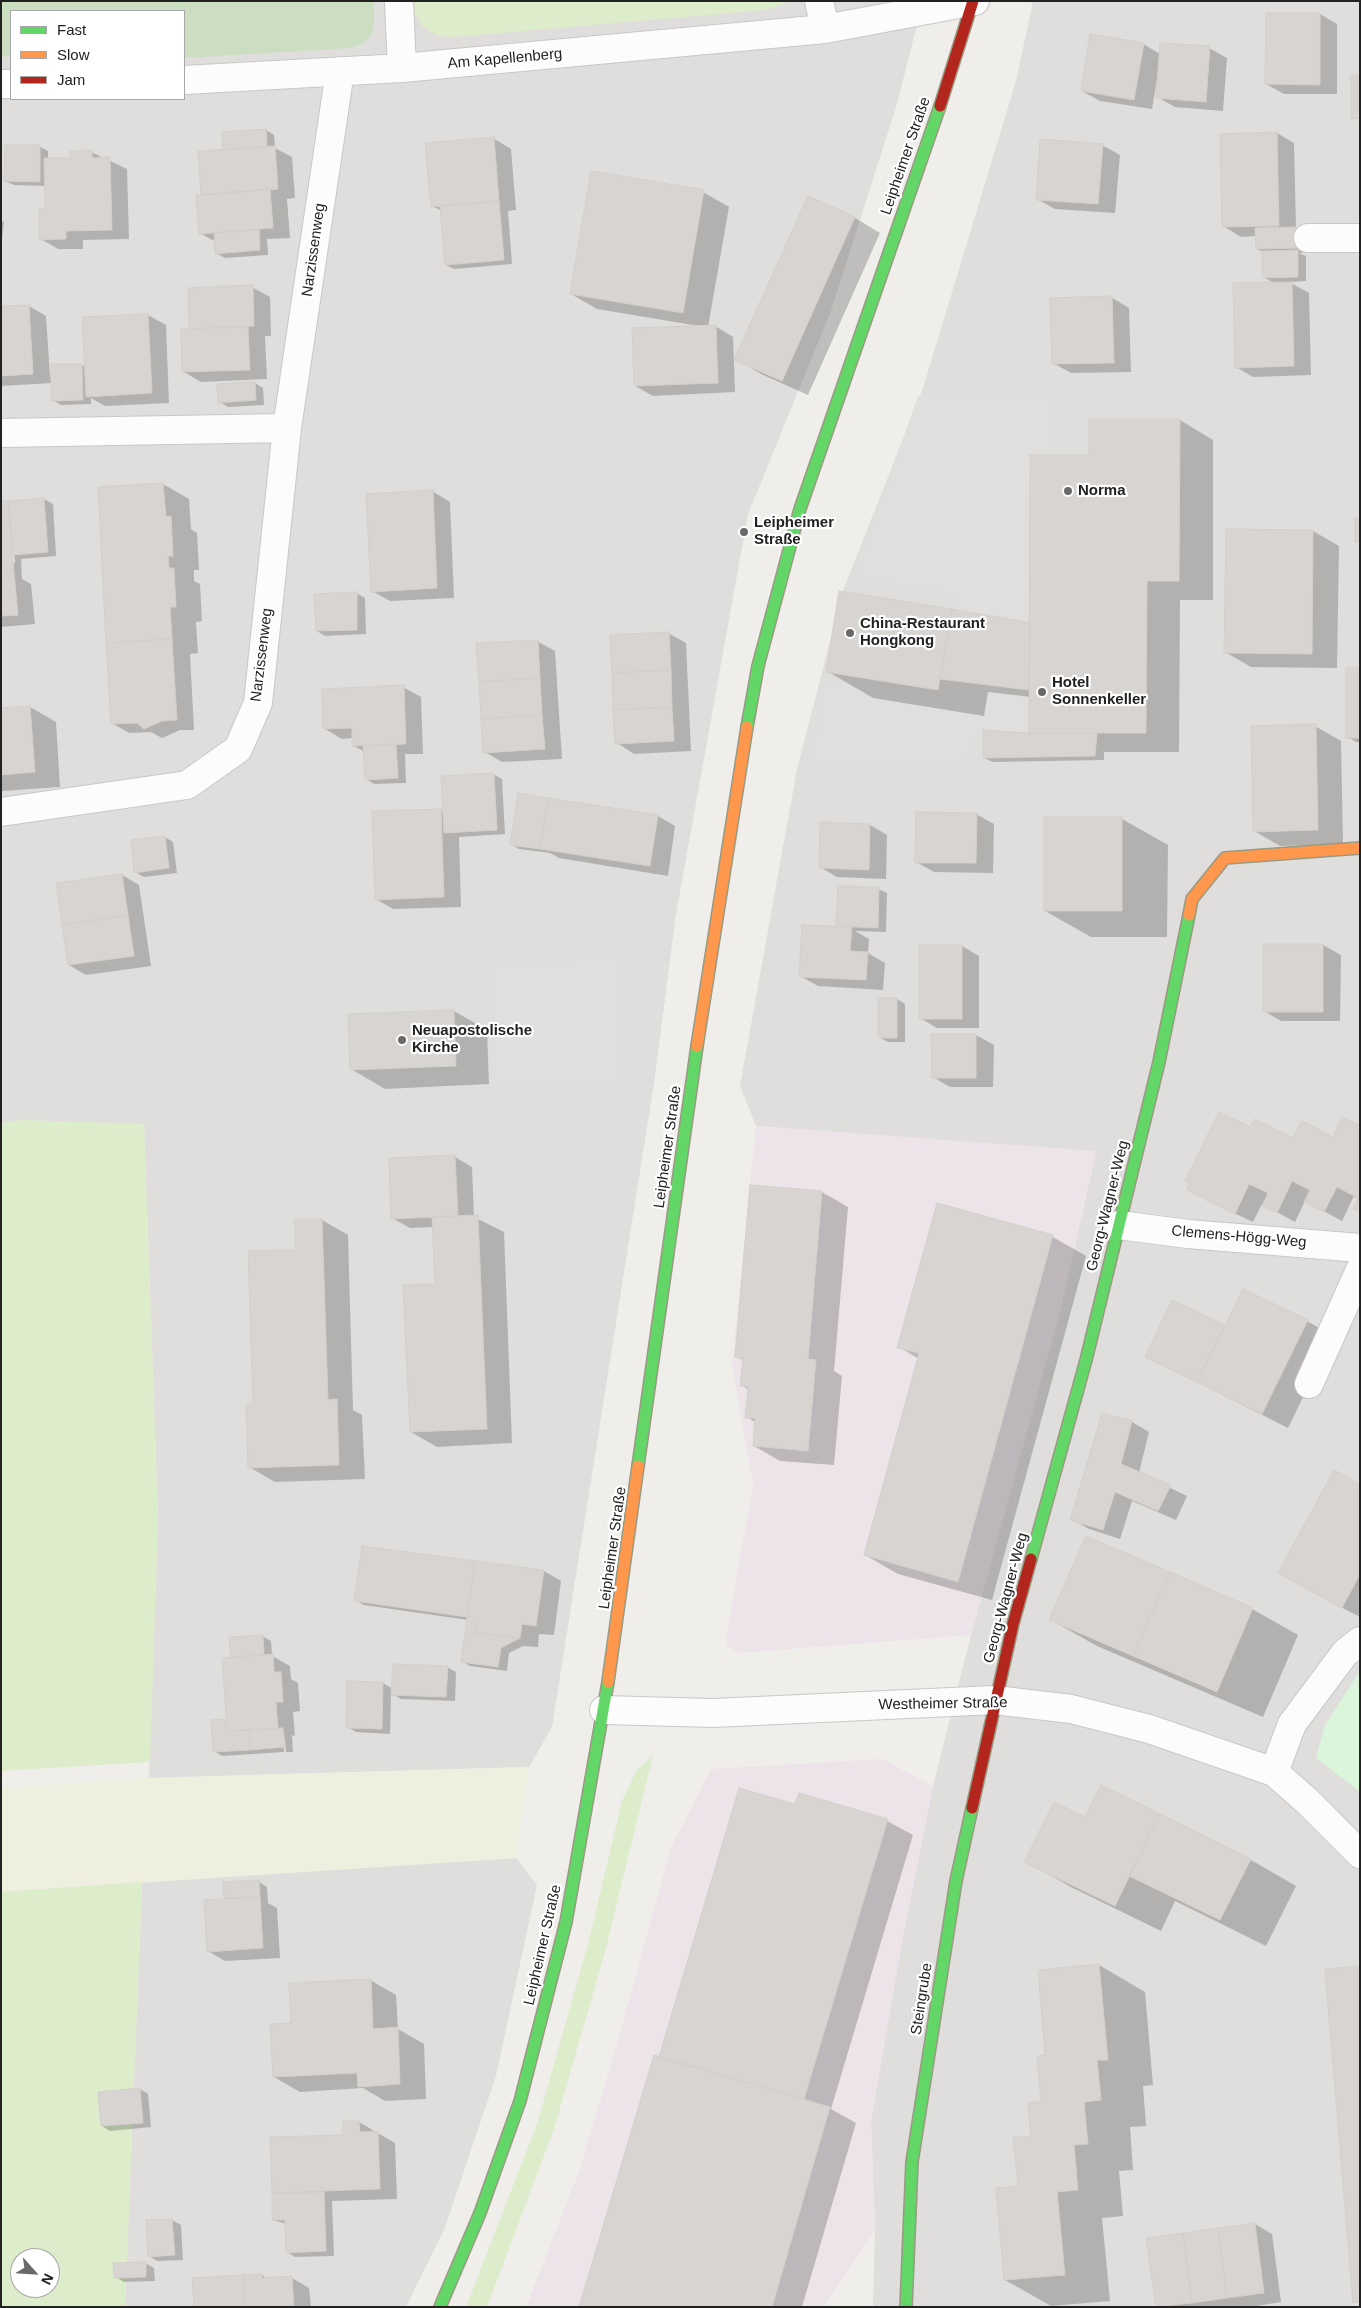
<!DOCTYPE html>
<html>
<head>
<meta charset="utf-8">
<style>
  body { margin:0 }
  #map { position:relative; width:1361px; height:2308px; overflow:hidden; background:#f0eeeb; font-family:Arial,sans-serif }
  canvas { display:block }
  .frame { position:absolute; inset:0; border:2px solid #222; pointer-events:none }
  .legend { position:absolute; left:10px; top:10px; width:175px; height:90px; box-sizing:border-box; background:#fff; border:1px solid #a7a7a7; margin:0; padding:6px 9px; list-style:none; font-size:15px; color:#222 }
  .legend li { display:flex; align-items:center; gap:10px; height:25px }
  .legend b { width:25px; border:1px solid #a7a7a7 }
  .north { position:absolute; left:10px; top:2248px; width:50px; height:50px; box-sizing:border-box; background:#fff; border:1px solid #a7a7a7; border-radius:50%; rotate:116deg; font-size:14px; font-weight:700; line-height:20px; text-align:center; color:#222 }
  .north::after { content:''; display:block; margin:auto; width:18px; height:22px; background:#6a6968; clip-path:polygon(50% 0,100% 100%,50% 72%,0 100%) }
</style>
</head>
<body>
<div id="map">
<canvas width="1361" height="2308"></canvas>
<div class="frame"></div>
<ul class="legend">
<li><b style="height:6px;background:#63d668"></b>Fast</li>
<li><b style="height:6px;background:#ff974d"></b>Slow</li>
<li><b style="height:6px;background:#b3261e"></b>Jam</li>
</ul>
<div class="north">N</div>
</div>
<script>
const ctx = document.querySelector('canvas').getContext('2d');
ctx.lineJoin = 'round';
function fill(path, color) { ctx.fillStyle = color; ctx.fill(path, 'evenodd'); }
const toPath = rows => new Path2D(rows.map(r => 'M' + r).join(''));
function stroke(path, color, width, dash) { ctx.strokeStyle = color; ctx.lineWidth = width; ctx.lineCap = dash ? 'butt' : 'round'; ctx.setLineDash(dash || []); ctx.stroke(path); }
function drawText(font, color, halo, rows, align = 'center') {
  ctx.font = font + ' Arial,sans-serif'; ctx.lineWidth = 4.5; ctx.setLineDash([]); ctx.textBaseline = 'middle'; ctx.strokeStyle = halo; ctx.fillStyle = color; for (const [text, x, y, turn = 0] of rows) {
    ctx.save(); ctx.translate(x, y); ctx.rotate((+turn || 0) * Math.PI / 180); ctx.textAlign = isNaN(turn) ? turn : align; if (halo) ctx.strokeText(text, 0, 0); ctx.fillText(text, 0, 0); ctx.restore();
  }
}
const residential = toPath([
  [1,1,923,1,897,104,831,311,748,514,675,920,654,1083,552,1727,529,1767,149,1778,158,1518,144,1125,23,1120,1,1123],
  [11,11,184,11,184,99,11,99],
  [1033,1,1360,1,1360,2307,873,2307,875,2231,871,2121,901,1946,933,1786,971,1635,1061,1307,1096,1152,756,1126,740,1086,797,769,844,588,923,388,1016,81],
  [516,1858,537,1885,496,2076,444,2230,406,2307,125,2307,142,1882]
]);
const industrial = toPath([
  [756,1126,1096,1151,1061,1307,971,1635,738,1653,727,1645,726,1638,753,1485,732,1365],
  [882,1759,933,1786,901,1946,871,2121,875,2231,824,2307,526,2307,580,2169,617,2044,671,1847,711,1769]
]);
const religious = toPath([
  [675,920,654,1083,296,1096,281,933]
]);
const farmland = toPath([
  [529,1767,516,1858,1,1892,1,1788,149,1778]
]);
const grass = toPath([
  [412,1,790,1,766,10,454,37,438,36,422,26,412,8],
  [23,1120,144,1124,158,1518,150,1762,1,1771,1,1123],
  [653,1755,606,1948,554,2129,487,2307,466,2307,538,2121,588,1944,622,1801,636,1771],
  [142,1882,125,2307,1,2307,1,1892],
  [20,2258,50,2258,50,2288,20,2288]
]);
const forest = toPath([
  [1,1,374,1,374,23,371,35,364,43,349,48,184,58,184,11,11,11,11,57,1,56]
]);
const park = toPath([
  [1360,1671,1360,1792,1316,1758,1325,1725]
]);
const parking = toPath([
  [918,396,1053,397,1051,455,1029,733,983,730,957,766,811,761,826,682,937,696,955,594,856,577],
  [621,960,621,1082,489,1083,489,961]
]);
const shadow = toPath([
  [1320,14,1337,24,1337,94,1284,94,1266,84],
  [1143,44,1160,54,1209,48,1227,58,1223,111,1175,107,1157,97,1159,79,1157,79,1152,109,1100,101,1082,91],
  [266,130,274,135,275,148,292,157,295,198,287,199,290,238,267,239,268,255,225,258,216,253,216,242,200,233,202,196,224,151],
  [1277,133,1294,143,1296,229,1304,233,1305,252,1299,253,1306,256,1306,281,1289,282,1309,293,1311,375,1253,377,1236,367,1274,283,1263,277,1263,252,1257,249,1257,236,1241,237,1223,226],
  [493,138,511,149,516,210,508,211,512,264,454,269,446,265,442,211,432,206],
  [1102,145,1120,155,1115,213,1055,209,1037,199],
  [39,146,48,151,48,159,71,159,91,152,127,169,129,239,83,240,83,249,58,249,41,239,47,210,46,186,14,185,5,181],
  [703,192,729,207,708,327,715,326,733,337,735,392,653,396,635,386,699,326,597,309,571,294],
  [809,198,855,218,880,233,808,395,761,374,736,359],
  [1,221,4,222,1,247],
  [252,287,270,297,271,336,265,336,267,379,201,382,184,372,190,330],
  [1111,297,1129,308,1131,372,1071,373,1053,363],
  [29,306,46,316,50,377,82,365,86,368,84,318,148,315,166,325,169,403,105,406,91,398,91,404,61,405,52,400,52,383,1,386,1,308],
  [255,383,263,388,264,405,228,407,220,402],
  [1180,420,1213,440,1213,600,1180,600,1179,752,1104,752,1104,760,993,762,984,758,1031,734,1031,697,988,692,984,716,873,698,827,671,952,611,1029,624,1090,457],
  [163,484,189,499,191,529,197,533,199,570,194,570,194,581,200,584,202,621,196,622,198,653,190,654,194,730,180,730,162,738,151,732,129,733,112,723,99,488],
  [432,491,450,502,454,598,390,601,372,591],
  [44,499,53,504,56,556,21,559,22,579,31,584,35,624,1,627,1,503],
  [11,549,14,549,15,563,12,563],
  [1313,531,1339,546,1337,668,1251,667,1225,652],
  [356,593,365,598,366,634,325,636,317,631],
  [668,633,686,643,691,751,634,754,617,743],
  [537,641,555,651,562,759,502,762,485,752],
  [1360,669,1360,742,1356,742,1348,737],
  [403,687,421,697,423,754,405,754,406,783,374,784,366,779,365,752,354,746,353,738,342,739,325,729],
  [30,707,56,722,60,787,1,791,1,709],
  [1315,726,1341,741,1343,844,1280,846,1254,831],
  [493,774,502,779,505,834,459,837,461,907,393,909,376,899,441,810,444,812],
  [519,794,658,816,675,826,668,876,559,858,550,853,519,849,511,844],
  [976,814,994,824,993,873,934,872,916,862],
  [1122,819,1168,845,1167,937,1091,937,1045,911],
  [870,825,887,835,886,879,837,877,820,867],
  [165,837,173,842,177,873,144,877,135,872],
  [122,875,139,885,151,966,86,975,69,965],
  [878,889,887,893,886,932,855,931,869,939,868,953,885,963,883,990,818,986,800,976,841,928,837,926],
  [1264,945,1323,945,1341,955,1340,1021,1281,1021,1264,1011],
  [962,946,979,956,979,1028,937,1028,920,1018],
  [897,999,905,1004,905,1042,888,1042,879,1037],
  [454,1011,487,1030,489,1084,385,1089,351,1069],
  [933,1035,976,1035,994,1045,993,1087,950,1087,933,1077],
  [1251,1129,1294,1140,1333,1138,1359,1199,1354,1196,1342,1221,1305,1201,1295,1222,1262,1204,1253,1222,1206,1200],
  [455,1157,472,1167,474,1217,504,1232,512,1443,437,1447,411,1432,436,1285,434,1227,410,1228,392,1218],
  [751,1186,822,1192,848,1207,834,1371,842,1376,834,1465,780,1461,754,1446,756,1423,747,1417,749,1390,741,1385,743,1360,736,1356],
  [938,1205,1053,1237,1086,1256,992,1600,898,1574,865,1555,919,1359,899,1347],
  [322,1220,348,1235,353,1410,362,1415,365,1479,275,1482,249,1467,255,1405,297,1251],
  [1173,1301,1225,1327,1307,1321,1333,1336,1288,1428,1146,1356],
  [1102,1415,1132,1422,1149,1432,1139,1473,1187,1496,1176,1520,1132,1501,1120,1539,1089,1529,1072,1519],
  [1360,1485,1360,1617,1325,1599],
  [544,1571,561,1581,554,1635,539,1634,538,1647,523,1646,509,1653,507,1671,470,1666,462,1661,468,1620,364,1605,355,1600],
  [1252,1609,1298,1635,1263,1717,1097,1646,1051,1620],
  [262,1636,271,1641,272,1656,290,1666,291,1679,298,1683,300,1711,293,1712,295,1736,292,1735,293,1752,286,1752,285,1738,283,1738,284,1752,222,1756,214,1751,226,1721,228,1722,232,1658,231,1638],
  [447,1667,456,1672,455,1701,401,1699,391,1693,390,1734,356,1732,347,1727,349,1682,383,1683,393,1689],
  [796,1806,887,1821,913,1835,831,2109,856,2123,802,2307,580,2307,660,2058],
  [1086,1818,1251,1860,1296,1886,1266,1946,1175,1901,1161,1931,1071,1887,1026,1861],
  [259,1882,267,1887,268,1903,277,1908,280,1958,225,1961,208,1951,228,1900,225,1898],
  [1099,1965,1145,1992,1153,2085,1143,2086,1146,2126,1130,2127,1133,2170,1119,2171,1123,2216,1102,2218,1110,2301,1051,2306,1005,2280,1019,2187,1043,2103],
  [370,1980,396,1995,398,2029,424,2044,426,2099,385,2101,363,2088,300,2092,274,2077,292,2024],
  [140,2089,148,2094,151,2127,110,2131,102,2126],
  [359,2122,395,2143,397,2199,332,2201,334,2256,295,2257,287,2252,286,2224,273,2220,273,2192,345,2136,344,2123],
  [172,2220,181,2225,183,2260,157,2261,149,2256,147,2222],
  [1255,2224,1272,2234,1281,2302,1250,2307,1157,2307],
  [145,2263,154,2268,155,2281,124,2282,115,2277],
  [262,2275,268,2279,292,2278,309,2288,311,2307,195,2307]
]);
const building = toPath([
  [1266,13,1320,13,1320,85,1265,84,1266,13],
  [1090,34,1144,43,1134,100,1081,91,1090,34],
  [1160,43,1210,46,1206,102,1156,98,1160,43],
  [1351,75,1360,75,1360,118,1351,119,1351,75],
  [266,129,267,146,223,150,222,132,266,129],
  [1277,132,1279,226,1222,227,1220,134,1277,132],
  [494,137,499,201,431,207,425,143,494,137],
  [1040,139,1103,144,1098,204,1036,200,1040,139],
  [5,145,40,145,40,182,4,181,5,145],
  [275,146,278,189,201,195,198,151,275,146],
  [92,150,92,158,110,157,112,230,66,231,66,239,39,240,39,209,45,209,44,158,70,158,70,151,92,150],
  [591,171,704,190,683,313,570,294,591,171],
  [270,189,273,228,199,234,196,195,270,189],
  [808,196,855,217,782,381,734,360,808,196],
  [499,201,504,260,445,265,440,206,499,201],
  [1296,227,1297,248,1256,249,1255,228,1296,227],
  [259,230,260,250,215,254,214,233,259,230],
  [1298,250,1298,277,1262,278,1262,251,1298,250],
  [1292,282,1294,366,1235,368,1233,283,1292,282],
  [253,285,254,326,189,329,188,288,253,285],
  [1112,296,1114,363,1052,364,1050,298,1112,296],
  [29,305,33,374,1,376,1,306,29,305],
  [148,314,152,393,86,397,82,317,148,314],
  [716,325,718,383,634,386,632,328,716,325],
  [248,327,250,370,182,372,181,329,248,327],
  [51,364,82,364,83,400,51,401,51,364],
  [255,382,256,400,218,403,217,384,255,382],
  [1089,419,1180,419,1179,581,1147,581,1146,733,1029,733,1030,455,1089,455,1089,419],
  [163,483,166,517,171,516,173,556,168,556,169,568,174,568,176,607,170,607,172,639,106,643,98,487,163,483],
  [433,490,437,588,371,592,366,494,433,490],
  [44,498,48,552,13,555,8,501,44,498],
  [1,501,8,501,14,573,1,574,1,501],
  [1355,518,1360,518,1360,542,1355,542,1355,518],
  [1226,529,1313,530,1312,654,1224,653,1226,529],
  [14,573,18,615,1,616,1,574,14,573],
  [839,591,952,609,938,690,826,672,839,591],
  [357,592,357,630,316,631,314,594,357,592],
  [952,609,1030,623,1029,690,940,679,952,609],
  [669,632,671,670,612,673,610,635,669,632],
  [172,639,177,720,162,721,144,729,137,723,111,724,106,643,172,639],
  [538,640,540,678,479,682,476,643,538,640],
  [1346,668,1360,668,1360,738,1346,738,1346,668],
  [671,670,672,707,613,710,612,673,671,670],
  [540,678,542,715,481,719,479,682,540,678],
  [404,685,406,744,352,746,352,728,323,729,322,689,404,685],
  [30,706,35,772,1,775,1,708,30,706],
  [672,707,674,741,615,744,613,710,672,707],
  [542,715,545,749,483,753,481,719,542,715],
  [1316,724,1318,830,1253,832,1251,726,1316,724],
  [983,730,1029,733,1097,733,1095,756,983,758,983,730],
  [396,744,398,778,365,780,363,746,396,744],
  [494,773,497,830,444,833,441,776,494,773],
  [518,793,548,798,540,849,510,845,518,793],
  [548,798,658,815,650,866,540,849,548,798],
  [441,809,444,897,375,900,372,811,441,809],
  [916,812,977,813,976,863,915,863,916,812],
  [1044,817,1122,817,1122,911,1044,911,1044,817],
  [820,822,870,824,869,870,819,868,820,822],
  [165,836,169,868,134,873,131,840,165,836],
  [122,874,128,915,62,925,56,883,122,874],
  [838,886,879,887,878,928,836,926,838,886],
  [128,915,134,956,68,965,62,925,128,915],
  [802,925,852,927,850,951,868,952,866,980,799,977,802,925],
  [1263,944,1323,944,1323,1012,1263,1012,1263,944],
  [919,945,962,945,962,1019,919,1019,919,945],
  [878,998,897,998,897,1038,878,1038,878,998],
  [454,1010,456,1066,350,1070,348,1014,454,1010],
  [931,1034,976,1034,976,1078,932,1078,931,1034],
  [1219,1112,1250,1127,1255,1119,1293,1138,1302,1121,1333,1137,1342,1117,1360,1125,1360,1212,1353,1209,1358,1198,1337,1187,1324,1212,1304,1202,1310,1190,1292,1181,1277,1213,1262,1206,1268,1193,1249,1184,1235,1214,1187,1190,1190,1184,1185,1181,1219,1112],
  [455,1155,458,1216,391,1219,389,1158,455,1155],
  [750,1185,822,1191,808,1359,816,1360,808,1451,753,1446,755,1418,745,1418,748,1387,740,1386,743,1358,735,1357,750,1185],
  [937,1203,1053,1235,958,1582,864,1555,919,1353,897,1348,937,1203],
  [478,1215,487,1429,410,1432,403,1285,435,1284,432,1217,478,1215],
  [295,1219,322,1219,328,1400,337,1399,339,1465,248,1468,246,1405,253,1404,248,1251,295,1250,295,1219],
  [1243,1289,1308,1320,1262,1414,1197,1382,1243,1289],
  [1172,1300,1225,1325,1197,1382,1145,1357,1172,1300],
  [1102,1413,1132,1421,1121,1464,1171,1485,1158,1511,1115,1492,1103,1530,1070,1520,1102,1413],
  [1334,1470,1360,1484,1360,1574,1342,1608,1278,1573,1334,1470],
  [1086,1536,1170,1572,1133,1656,1049,1620,1086,1536],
  [362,1546,475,1561,467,1617,354,1601,362,1546],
  [475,1561,544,1570,536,1626,522,1624,520,1638,476,1633,478,1618,467,1617,475,1561],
  [1170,1572,1253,1608,1217,1692,1133,1656,1170,1572],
  [467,1617,478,1618,476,1633,520,1638,501,1648,498,1667,461,1662,467,1617],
  [263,1635,264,1655,231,1657,229,1637,263,1635],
  [273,1654,274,1672,281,1672,283,1702,276,1702,278,1728,227,1731,222,1658,273,1654],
  [393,1664,448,1666,446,1697,391,1695,393,1664],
  [347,1681,383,1682,382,1729,346,1728,347,1681],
  [226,1719,227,1731,249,1730,250,1750,213,1752,211,1720,226,1719],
  [283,1728,285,1747,250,1750,249,1730,283,1728],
  [1101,1785,1160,1814,1115,1906,1024,1862,1054,1802,1085,1817,1101,1785],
  [739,1788,795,1804,799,1793,888,1819,804,2099,659,2057,739,1788],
  [1160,1814,1251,1859,1220,1920,1129,1876,1160,1814],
  [259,1880,260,1897,224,1898,223,1882,259,1880],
  [260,1897,263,1948,207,1952,204,1900,260,1897],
  [1099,1964,1108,2060,1097,2060,1101,2100,1084,2102,1088,2144,1074,2145,1078,2190,1057,2192,1065,2275,1004,2280,996,2188,1018,2186,1013,2138,1031,2136,1028,2103,1041,2102,1037,2056,1045,2055,1038,1970,1099,1964],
  [1360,1966,1360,2302,1353,2303,1325,1969,1360,1966],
  [371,1979,373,2029,398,2027,400,2084,358,2087,357,2073,273,2077,270,2024,291,2023,289,1983,371,1979],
  [654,2055,830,2107,772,2307,579,2307,654,2055],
  [140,2088,143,2123,101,2126,98,2092,140,2088],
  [343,2121,359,2121,360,2132,378,2131,380,2189,272,2193,270,2137,343,2135,343,2121],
  [324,2192,326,2251,286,2253,285,2220,272,2220,272,2193,324,2192],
  [172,2219,175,2255,148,2257,146,2220,172,2219],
  [1255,2223,1264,2293,1227,2298,1218,2228,1255,2223],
  [1218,2228,1227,2298,1192,2303,1183,2233,1218,2228],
  [1183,2233,1192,2303,1156,2307,1146,2238,1183,2233],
  [146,2262,146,2277,114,2278,113,2263,146,2262],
  [262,2274,262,2278,292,2276,294,2307,244,2307,243,2275,262,2274],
  [243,2275,244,2307,194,2307,192,2278,243,2275]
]);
const street = toPath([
  [399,1,402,68],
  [819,1,825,29],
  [184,80,402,68,825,29,975,1],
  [1,84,11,84],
  [1308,238,1360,238],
  [1,433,287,428],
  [1,812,187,785,238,749,258,703,287,428,340,71],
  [1119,1225,1188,1234,1360,1248],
  [1309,1384,1360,1270],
  [604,1710,713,1713,995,1700,1071,1709,1149,1729,1274,1772,1307,1801,1360,1854],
  [1274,1772,1292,1724,1345,1653,1360,1641]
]);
const fast = toPath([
  [747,727,758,666,800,509,940,106],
  [638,1466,697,1046],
  [1031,1559,1086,1360,1159,1062,1189,915],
  [440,2307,480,2213,520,2101,566,1922,608,1682],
  [906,2307,912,2162,956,1881,972,1808]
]);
const slow = toPath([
  [1189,915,1192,899,1225,858,1360,848],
  [697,1046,747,727],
  [608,1682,638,1466]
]);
const jam = toPath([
  [940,106,973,1],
  [972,1808,1013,1624,1031,1559]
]);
const markers = [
  [1068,491,5,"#6a6968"],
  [744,532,5,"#6a6968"],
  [850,633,5,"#6a6968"],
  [1042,692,5,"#6a6968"],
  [402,1040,5,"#6a6968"]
];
const streetNames = [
  ["Am Kapellenberg",505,59,-5],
  ["Leipheimer Straße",906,156,-71],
  ["Narzissenweg",314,250,-82],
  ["Narzissenweg",262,655,-83],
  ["Leipheimer Straße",668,1147,-82],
  ["Georg-Wagner-Weg",1108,1206,-76],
  ["Clemens-Högg-Weg",1239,1237,5],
  ["Leipheimer Straße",613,1548,-82],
  ["Georg-Wagner-Weg",1006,1598,-75],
  ["Westheimer Straße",943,1704,-1],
  ["Leipheimer Straße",543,1945,-77],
  ["Steingrube",922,1999,-81]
];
const poiNames = [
  ["Norma",1078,491],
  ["Leipheimer",754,523],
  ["Straße",754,540],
  ["China-Restaurant",860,624],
  ["Hongkong",860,641],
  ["Hotel",1052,683],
  ["Sonnenkeller",1052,700],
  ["Neuapostolische",412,1031],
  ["Kirche",412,1048]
];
fill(residential, '#dfdedc');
fill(industrial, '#ede4e9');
fill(religious, '#dededc');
fill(farmland, '#efefdf');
fill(grass, '#ddeccb');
fill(forest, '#cbdec1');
fill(park, '#daf5da');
fill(parking, '#e0dfde');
fill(shadow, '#0003');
fill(building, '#d7d4d2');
stroke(building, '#d3d0cc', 1);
stroke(street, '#c9c8c7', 30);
stroke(fast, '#999a82', 14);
stroke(slow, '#999a82', 14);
stroke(jam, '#999a82', 14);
stroke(street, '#fdfcfc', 28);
stroke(fast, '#63d668', 11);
stroke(slow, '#ff974d', 11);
stroke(jam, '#b3261e', 11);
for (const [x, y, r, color] of markers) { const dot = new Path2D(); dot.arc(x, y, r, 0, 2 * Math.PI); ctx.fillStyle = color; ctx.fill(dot); stroke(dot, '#fff', 2); }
drawText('15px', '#222', '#fff', streetNames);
drawText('bold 15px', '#222', '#fff', poiNames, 'left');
</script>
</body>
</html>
